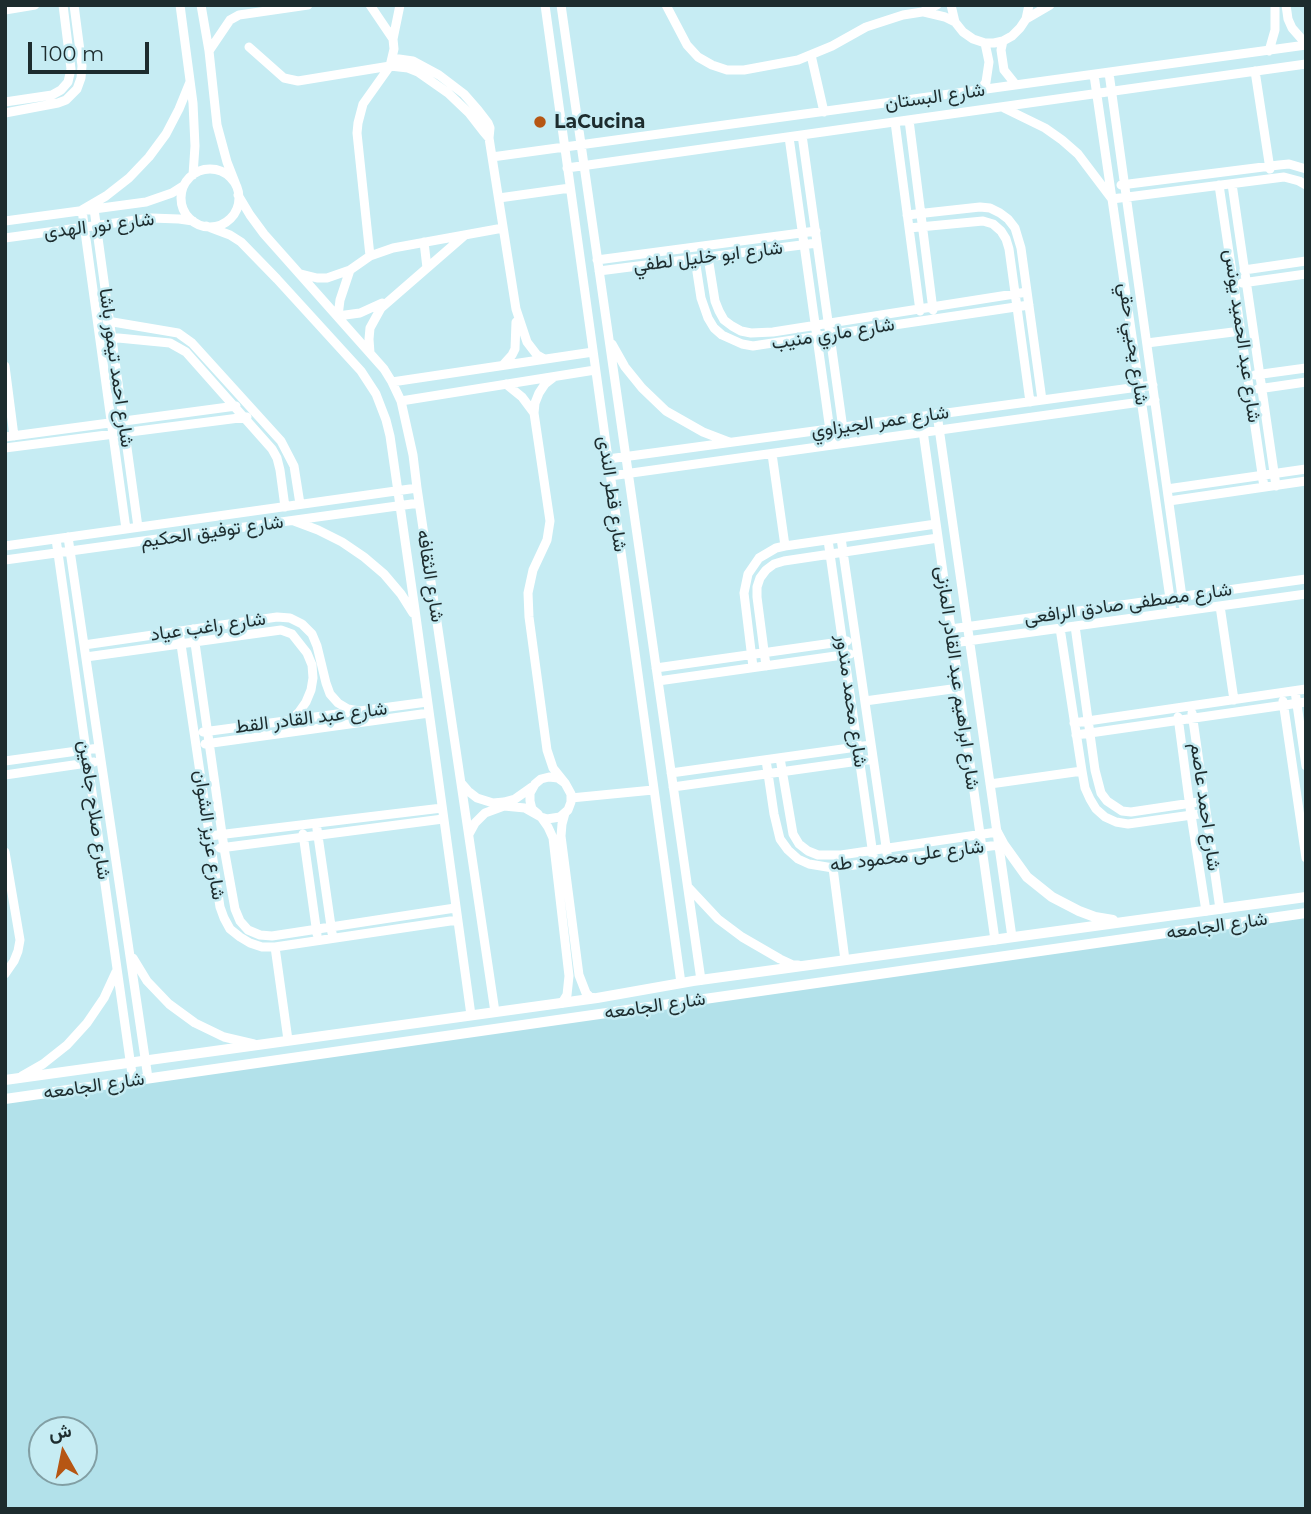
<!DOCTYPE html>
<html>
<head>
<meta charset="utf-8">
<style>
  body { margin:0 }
  #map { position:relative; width:1311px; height:1514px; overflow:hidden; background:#c6ecf3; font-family:Montserrat,Vazirmatn,sans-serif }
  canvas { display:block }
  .frame { position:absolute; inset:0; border:7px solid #1d2c2e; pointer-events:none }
  .north { position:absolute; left:28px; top:1416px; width:70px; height:70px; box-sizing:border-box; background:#c6ecf3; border:2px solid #829fa4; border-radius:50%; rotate:351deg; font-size:19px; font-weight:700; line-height:28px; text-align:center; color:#1d2c2e }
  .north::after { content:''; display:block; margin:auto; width:24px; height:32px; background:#b65613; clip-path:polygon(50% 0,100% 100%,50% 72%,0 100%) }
  .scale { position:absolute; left:28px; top:42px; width:121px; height:32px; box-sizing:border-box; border:4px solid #1d2c2e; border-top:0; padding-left:9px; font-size:21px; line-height:24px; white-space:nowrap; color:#1d2c2e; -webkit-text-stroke:5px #c6ecf3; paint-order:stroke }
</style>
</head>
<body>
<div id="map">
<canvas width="1311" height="1514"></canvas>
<div class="frame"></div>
<div class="north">ش</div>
<div class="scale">100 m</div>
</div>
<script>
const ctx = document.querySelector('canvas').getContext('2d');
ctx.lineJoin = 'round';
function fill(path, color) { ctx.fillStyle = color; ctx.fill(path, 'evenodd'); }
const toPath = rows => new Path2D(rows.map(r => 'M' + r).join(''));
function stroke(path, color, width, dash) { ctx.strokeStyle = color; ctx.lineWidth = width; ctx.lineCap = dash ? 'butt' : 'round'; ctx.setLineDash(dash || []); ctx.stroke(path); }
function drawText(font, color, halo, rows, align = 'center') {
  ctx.font = font + ' Montserrat,Vazirmatn,sans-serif'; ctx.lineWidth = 5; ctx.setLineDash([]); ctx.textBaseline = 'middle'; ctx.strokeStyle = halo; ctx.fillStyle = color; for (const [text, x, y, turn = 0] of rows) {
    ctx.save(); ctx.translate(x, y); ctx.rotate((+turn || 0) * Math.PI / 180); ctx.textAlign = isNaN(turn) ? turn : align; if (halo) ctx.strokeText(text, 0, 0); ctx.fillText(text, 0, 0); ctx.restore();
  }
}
const built = toPath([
  [1306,911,1306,1509,5,1509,5,1095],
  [42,1430,84,1430,84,1472,42,1472]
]);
const minor = toPath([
  [180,5,193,103,195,146,193,175],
  [201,5,209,51,217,125,227,162,236,185],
  [370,5,393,39],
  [545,5,681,983],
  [561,5,701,980],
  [666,5,687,45,698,57,712,65,727,70,744,70,798,60,832,46,866,27,903,15,922,12,937,5],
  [951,5,955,22,963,32,973,39,985,43,994,43,1003,41,1012,36,1020,28,1026,19,1029,5],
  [1286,5,1288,19,1292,28,1306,44],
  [5,10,35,5],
  [924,12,945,17,955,22],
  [1026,19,1050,5],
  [1003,41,1001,50,1004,70,1016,85],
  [249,47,284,78,298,81,390,66,408,68,418,72,448,93,469,113,483,131,489,138],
  [209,51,230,20,239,15,308,5],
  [1269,51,1275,30,1275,5],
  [811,55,824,112],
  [392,58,413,61,439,75,464,94,478,110,488,123,490,128,489,138,516,309,527,342,537,355,544,359],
  [1255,71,1270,169],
  [1109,73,1184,611],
  [1094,75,1172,612],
  [981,90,986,82,989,62,985,43],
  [5,102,52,95,61,90,68,82,71,69,63,5],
  [1004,108,1045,128,1062,140,1078,154,1112,199,1284,177,1299,181,1306,185],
  [5,113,58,103,66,100,77,89,81,78,82,66,74,5],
  [909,120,933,310],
  [895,122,920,311],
  [802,135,845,443],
  [789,137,832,445],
  [492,157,1306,45],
  [567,168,1306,64],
  '181 198a29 29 0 1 1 58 0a29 29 0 1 1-58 0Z',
  [1232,184,1276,486],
  [1121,185,1279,165,1289,164,1306,169],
  [1219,185,1264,487],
  [238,195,250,215,264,234,384,369,392,382,401,401,413,455,417,488,495,1012],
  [499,198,570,188],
  [94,209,138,527],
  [907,215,980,207,990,208,1000,213,1008,219,1015,228,1021,248,1042,400],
  [5,221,146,202,172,193,183,186],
  [206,226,230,235,241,242,277,279,361,371,376,394,386,420,390,436,416,617,471,1015],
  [909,228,983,221,993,224,1001,231,1006,239,1009,249,1030,402],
  [5,238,151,218,179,219,193,221],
  [424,242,427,268],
  [370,256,357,133,358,123,363,104,390,66,394,49,393,39,400,5],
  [708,257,715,301,719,311,724,320,732,326,741,331,751,333,773,332,1027,292],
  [695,259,701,298,708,318,714,328,722,335,742,344,753,346,766,344,1029,305],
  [597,260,816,231],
  [350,270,340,300,338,316,360,313,382,303],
  [1244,270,1306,261],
  [599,271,817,243],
  [301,274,317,278,327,278,350,270,370,256,393,248,503,228],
  [1242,283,1306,274],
  [107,321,178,333,192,343,281,441,294,466,300,504],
  [108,337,170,343,186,352,272,449,277,458,280,470,285,507],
  [1147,343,1241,331],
  [612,344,625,367,642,388,666,411,703,432,729,442],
  [370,353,369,339,370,328,381,308,465,235],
  [503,365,512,355,515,349,516,322],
  [5,366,14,436],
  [1255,375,1306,368],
  [554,377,545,384,539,393,535,403,534,413,550,521,547,540,533,570,528,593,529,617,547,750,553,768,565,783],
  [392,382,593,352],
  [506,384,522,397,534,413],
  [1258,389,1306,382],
  [401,401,595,370],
  [937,414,1012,937],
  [921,417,995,940],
  [5,437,236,406],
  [5,448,247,417],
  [772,454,785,546],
  [608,459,1153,385],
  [610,476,1155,400],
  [1167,489,1306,469],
  [1169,501,1306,481],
  [294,521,318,530,342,542,364,557,384,574,401,594,413,613],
  [126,529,82,210,106,196,129,178,149,157,166,134,179,109,190,82],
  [68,537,148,1078],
  [841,538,888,860],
  [56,539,133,1081],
  [828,540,874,862],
  [5,546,417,488],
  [5,560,419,503],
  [1220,606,1234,700],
  [1075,626,1095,770,1101,793,1107,801,1122,811,1131,812,1205,801],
  [1060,628,1082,771,1085,788,1090,799,1096,809,1105,817,1116,822,1128,824,1206,813],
  [193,629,224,848,235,909,240,921,248,930,260,935,272,936,455,908],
  [951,629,1306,579],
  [179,631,220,907,224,918,230,929,240,937,250,943,262,947,275,947,457,920],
  [953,643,1306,594],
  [84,645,277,617,290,618,302,624,312,634,317,646,326,683,330,694,338,703,348,709,359,711],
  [86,657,281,630,292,634,307,653,312,665,313,678,311,690,306,702,299,712,290,720],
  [766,666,757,597,757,587,760,578,766,570,774,564,784,561,938,538],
  [753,667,744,593,748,574,759,558,776,548,785,546,936,524],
  [656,668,847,641],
  [658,681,850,654],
  [1295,691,1306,766],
  [865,701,959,688],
  [1283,701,1306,858],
  [1192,713,1220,909],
  [1178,717,1191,815,1206,911],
  [1074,723,1306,689],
  [203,732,427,702],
  [1076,735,1306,702],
  [205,744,429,713],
  [780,758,793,834,799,844,808,851,818,855,841,855,997,832],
  [766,760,774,814,780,839,788,850,798,859,809,864,833,868,998,845],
  [5,761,99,748],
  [671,773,871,745],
  [5,775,94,762],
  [462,784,468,791,477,798,493,803,504,802,515,799,532,787],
  [990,784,1082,771],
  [673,787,873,759],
  [571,798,653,790],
  [565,813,562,824,561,836,579,975,586,993,590,997,595,998],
  [541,817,548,827,553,838,569,976,567,995,562,1003],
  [317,829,332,933],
  [303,834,317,934],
  [469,834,475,823,485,813,504,806,525,808,541,817,547,819,560,817,568,810,571,802,571,794,565,783,558,778,549,777,541,779,535,784,530,793,530,801,532,809,538,814],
  [209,836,442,808],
  [220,848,443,819],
  [5,852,20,940,18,951,14,961,5,974],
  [833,868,845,960],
  [689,888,718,919,742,937,780,959,793,965,798,965],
  [275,947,288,1040],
  [133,958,147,981,169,1004,195,1023,224,1037,254,1044],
  [22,1076,43,1064,67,1045,87,1023,104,998,116,972]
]);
const tertiary = toPath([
  [997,832,1004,845,1027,877,1052,897,1079,911,1095,917,1113,920],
  [5,1080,597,998,693,981,1306,897],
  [5,1099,1306,913]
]);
const markers = [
  [540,122,7,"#b65613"]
];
const streetNames = [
  ["شارع البستان",935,97,-8],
  ["شارع نور الهدى",99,226,-7],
  ["شارع ابو خليل لطفي",708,257,-7],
  ["شارع ماري منيب",833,334,-9],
  ["شارع عبد الحميد يونس",1242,336,82],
  ["شارع يحيي حقي",1133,344,82],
  ["شارع احمد تيمور باشا",116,368,82],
  ["شارع عمر الجيزاوي",880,422,-8],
  ["شارع قطر الندى",612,494,82],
  ["شارع توفيق الحكيم",212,532,-8],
  ["شارع الثقافه",430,576,81],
  ["شارع مصطفى صادق الرافعى",1128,604,-8],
  ["شارع راغب عياد",208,627,-8],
  ["شارع ابراهيم عبد القادر المازنى",957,678,82],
  ["شارع محمد مندور",851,701,82],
  ["شارع عبد القادر القط",311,718,-7],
  ["شارع احمد عاصم",1205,807,82],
  ["شارع صلاح جاهين",94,810,82],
  ["شارع عزيز الشوان",209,835,82],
  ["شارع على محمود طه",907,856,-7],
  ["شارع الجامعه",1217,926,-8],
  ["شارع الجامعه",655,1006,-8],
  ["شارع الجامعه",94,1086,-8]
];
const poiNames = [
  ["LaCucina",554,122]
];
fill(built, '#b2e1ea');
stroke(minor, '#fff', 9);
stroke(tertiary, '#fff', 10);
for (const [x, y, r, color] of markers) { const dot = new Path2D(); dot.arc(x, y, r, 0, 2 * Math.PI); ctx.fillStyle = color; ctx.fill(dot); stroke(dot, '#c6ecf3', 2.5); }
drawText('19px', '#1d2c2e', '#c6ecf3', streetNames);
drawText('bold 19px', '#1d2c2e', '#c6ecf3', poiNames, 'left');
</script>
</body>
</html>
